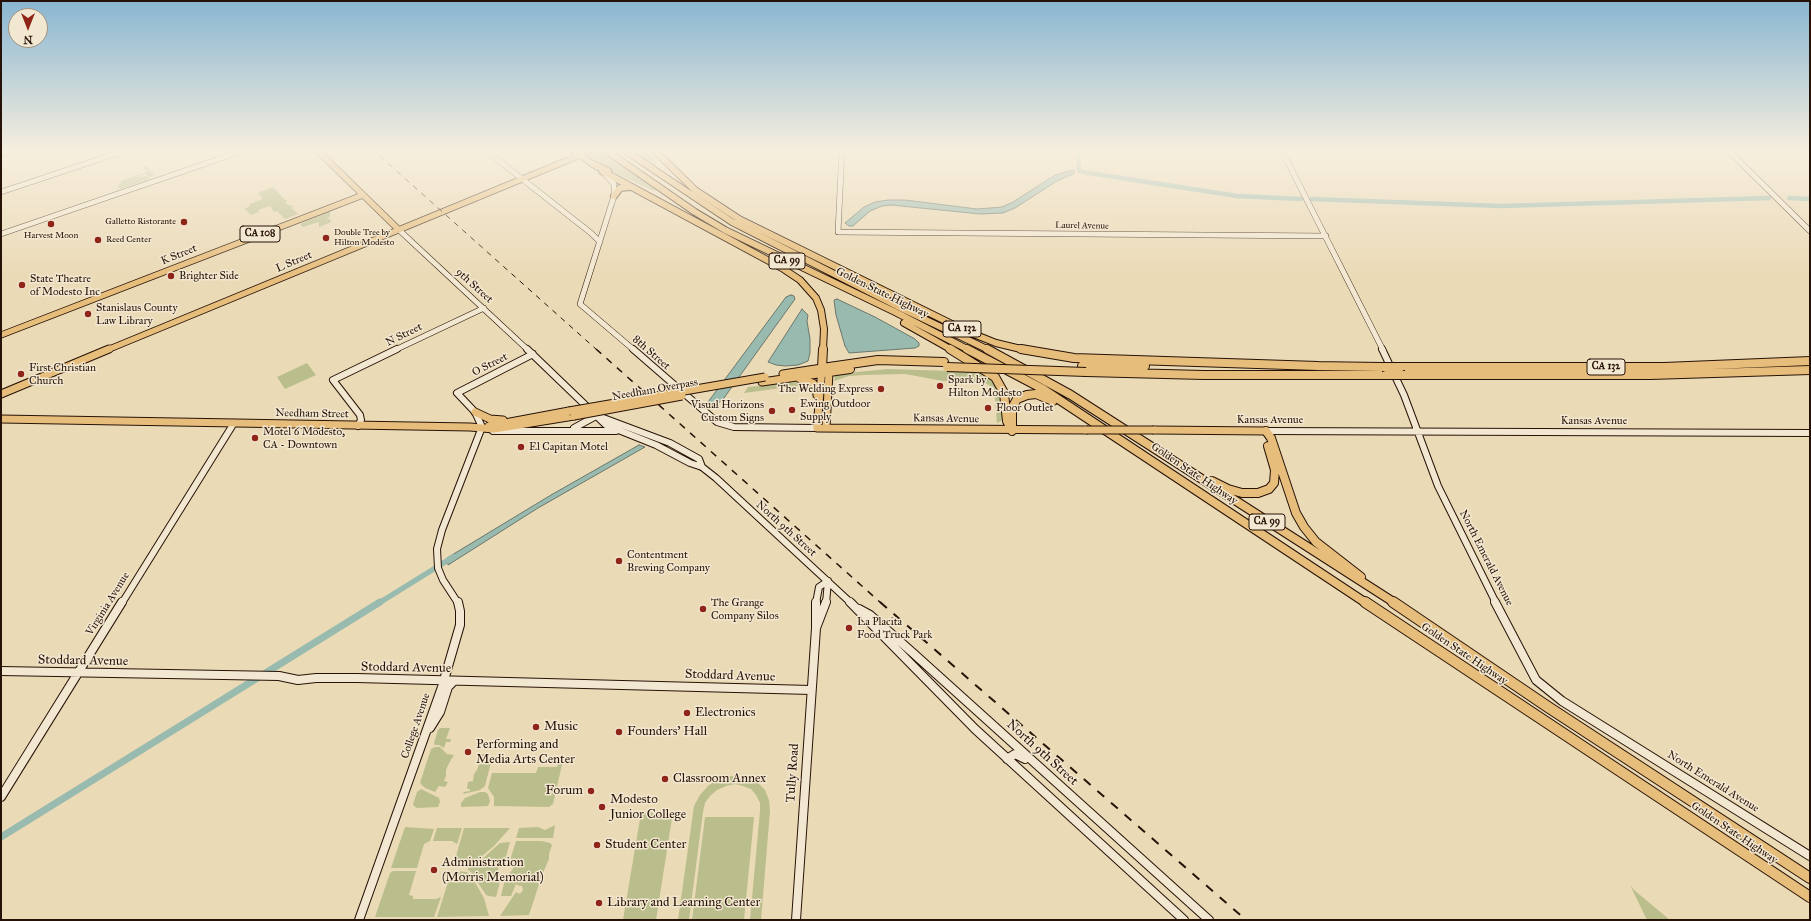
<!DOCTYPE html>
<html>
<head>
<meta charset="utf-8">
<style>
  body { margin:0 }
  #map { position:relative; width:1811px; height:921px; overflow:hidden; background:#ebdab6; font-family:"IM FELL Great Primer",serif }
  canvas { display:block }
  .frame { position:absolute; inset:0; border:2px solid #271207; pointer-events:none }
  .north { position:absolute; left:8px; top:8px; width:40px; height:40px; box-sizing:border-box; background:#f2e7d0; border:1px solid #a19280; border-radius:50%; rotate:180deg; font-size:11px; font-weight:700; line-height:16px; text-align:center; color:#271207 }
  .north::after { content:''; display:block; margin:auto; width:14px; height:18px; background:#8f2418; clip-path:polygon(50% 0,100% 100%,50% 72%,0 100%) }
</style>
</head>
<body>
<div id="map">
<canvas width="1811" height="921"></canvas>
<div class="frame"></div>
<div class="north">N</div>
</div>
<script>
const ctx = document.querySelector('canvas').getContext('2d');
ctx.lineJoin = 'round';
function fill(path, color) { ctx.fillStyle = color; ctx.fill(path, 'evenodd'); }
const toPath = rows => new Path2D(rows.map(r => 'M' + r).join(''));
function stroke(path, color, width, dash) { ctx.strokeStyle = color; ctx.lineWidth = width; ctx.lineCap = dash ? 'butt' : 'round'; ctx.setLineDash(dash || []); ctx.stroke(path); }
function drawText(font, color, halo, rows, align = 'center') {
  ctx.font = font + ' "IM FELL Great Primer",serif'; ctx.lineWidth = 3; ctx.setLineDash([]); ctx.textBaseline = 'middle'; ctx.strokeStyle = halo; ctx.fillStyle = color; for (const [text, x, y, turn = 0] of rows) {
    ctx.save(); ctx.translate(x, y); ctx.rotate((+turn || 0) * Math.PI / 180); ctx.textAlign = isNaN(turn) ? turn : align; if (halo) ctx.strokeText(text, 0, 0); ctx.fillText(text, 0, 0); ctx.restore();
  }
}
const green = toPath([
  [630,149,645,149,657,164,654,165],
  [600,151,617,162,656,190,654,191,615,173,589,155],
  [146,166,154,175,150,177,147,176,147,174,136,177,147,176,150,179,120,189,118,185,121,184,120,182,123,180,147,172,143,167],
  [273,187,285,200,287,200,286,204,293,206,292,208,298,214,285,219,277,211,274,212,270,206,258,210,259,212,251,215,245,209,250,206,249,204,263,199,258,193],
  [330,211,330,216,327,219,330,219,331,222,317,228,319,227,319,222,303,227,300,224],
  [307,363,316,375,285,389,277,377],
  [887,369,984,372,991,378,1000,393,1003,420,997,423,994,388,985,383,943,381,905,374,864,375,849,376,834,381,835,378,834,377,838,374],
  [799,382,812,387,813,391,813,400,811,392,807,388,801,389,797,386,744,393,748,387],
  [440,728,450,728,446,739,451,739,450,742,446,742,444,748,439,745,435,745,434,743,438,730],
  [435,747,440,747,447,754,454,755,449,763,446,770,446,776,444,781,448,782,445,787,439,786,435,792,425,788,420,783,431,749],
  [482,754,487,755,491,762,485,786,480,790,463,794,464,792,470,791,470,789,467,789,468,782,473,781,474,774,477,770,479,764,479,755],
  [560,756,564,756,553,804,549,807,494,806,494,797,488,788,492,773,536,773,538,767,557,767],
  [730,776,742,776,757,782,765,790,769,800,770,811,761,920,750,920,760,811,760,803,756,795,751,789,743,786,735,784,726,786,717,790,710,796,705,803,703,812,689,920,678,920,694,806,700,795,708,786,718,779],
  [421,789,439,798,440,802,438,807,417,808,414,806,413,804,417,792],
  [480,792,485,792,488,794,490,801,488,806,461,807,461,803,465,798],
  [673,812,656,920,623,920,641,813],
  [705,817,754,817,744,920,692,920],
  [555,825,553,838,516,838,519,828,538,827,545,830],
  [405,827,434,829,430,841,424,844,417,868,391,868],
  [437,828,462,828,457,844,452,841,433,841],
  [464,828,510,828,494,846,476,861,468,866,457,867,454,863],
  [516,841,542,841,550,843,552,845,549,854,549,859,542,875,529,915,500,916,516,892,520,894,523,890,522,886,519,886,516,884,511,896,501,896,505,879,513,869,511,857],
  [510,842,505,860,498,869,501,878,496,897,489,896,486,895,471,872,467,869,481,860,500,843],
  [393,871,416,871,409,895,413,896,413,899,436,899,441,897,434,917,375,917,390,873],
  [456,871,467,872,472,877,484,898,489,916,437,917,449,879],
  [1630,885,1634,890,1670,920,1647,920]
]);
const water = toPath([
  [1073,170,1075,173,1057,181,1015,208,1003,213,980,214,891,205,882,206,870,211,853,226,849,226,845,223,864,207,875,202,888,200,905,200,977,209,1002,207,1013,202,1055,175,1073,170],
  [791,295,794,296,795,299,724,398,715,406,708,404,708,402,786,297,791,295],
  [837,299,875,317,915,339,919,343,919,346,915,348,849,353,845,346,836,315,834,300,837,299],
  [802,309,808,315,807,321,810,339,810,353,808,361,798,365,785,366,776,365,768,362,802,309],
  [639,445,645,447,538,508,448,565,447,558,551,495,639,445]
]);
const canalFar2 = toPath([
  [1078,149,1079,171],
  [1083,172,1237,196,1301,199],
  [1789,198,1810,199],
  [1312,199,1501,206,1769,198]
]);
const canalFar1 = toPath([
  [379,603,453,557]
]);
const canal = toPath([
  [1,837,380,602]
]);
const secondaryFar2 = toPath([
  [484,149,591,233,600,242],
  [842,149,838,232,1326,236],
  [1281,149,1383,350],
  [1727,149,1810,231],
  [1,154,16,149],
  [605,174,614,184,614,196,580,304,634,350],
  [1,192,130,149],
  [398,229,528,350],
  [1,234,248,149],
  [395,350,484,308]
]);
const secondaryFar1 = toPath([
  [527,349,606,425,656,445,690,463,702,467,716,478,851,603],
  [633,349,717,422,734,427,817,428],
  [1382,349,1404,395,1438,486,1496,603],
  [598,416,670,443,699,459,702,467],
  [358,426,361,420,360,415,333,380,397,349],
  [574,428,596,416],
  [493,431,616,431],
  [1266,431,1810,433],
  [122,603,234,423],
  [458,603,443,580,438,568,437,549,442,530,482,427,475,412,457,393,533,354],
  [816,603,819,587,828,581],
  [826,603,828,581]
]);
const secondary = toPath([
  [850,602,975,729,1184,920],
  [1495,602,1536,680,1562,701,1810,856],
  [859,609,870,615,913,653,1209,920],
  [816,628,826,602],
  [1,671,279,676,298,680,316,678,357,678,811,690],
  [430,728,440,712,448,687,454,681],
  [1007,759,1015,754,1025,759],
  [1,797,122,602],
  [359,920,442,687,460,625,460,611,458,602],
  [796,920,816,628,816,602]
]);
const primaryFar1 = toPath([
  [316,149,398,229],
  [571,149,597,167],
  [1,335,363,195],
  [107,350,595,149]
]);
const primary = toPath([
  [822,368,817,428,1086,430],
  [783,374,822,368],
  [800,379,813,383,817,388,817,395],
  [762,382,825,373],
  [1,394,109,349],
  [475,412,490,419,503,420],
  [1,419,470,427,494,429,574,416],
  [489,426,569,411],
  [826,428,829,372],
  [1154,430,1266,431]
]);
const highwayFar2 = toPath([
  [604,149,695,212,725,230,895,312,969,350],
  [623,149,732,222,905,310,989,350],
  [653,149,695,190,739,219,966,331,996,343,1025,350],
  [593,164,608,171],
  [602,171,782,268,800,280,816,298,821,310,824,329,823,350],
  [614,196,620,188,630,187],
  [904,323,952,350]
]);
const highwayFar1 = toPath([
  [823,349,822,368,878,360,944,362],
  [950,349,995,377,1004,393,1007,421,1012,431],
  [967,349,1043,389,1366,603],
  [987,349,1071,395,1395,603],
  [1021,349,1074,358,1318,366],
  [1082,366,1145,366],
  [1313,366,1382,367],
  [1401,367,1664,367,1810,361],
  [829,372,850,369],
  [1086,372,1204,375,1386,375],
  [1405,375,1650,375,1810,370],
  [1012,430,1012,408,1017,399,1027,395,1036,394,1053,401],
  [1266,431,1271,438,1296,513,1304,527,1316,542,1361,577],
  [1212,481,1228,489,1242,493,1258,493,1269,489,1274,483,1275,470,1268,446]
]);
const highway = toPath([
  [1365,602,1810,897],
  [1393,602,1548,707,1810,878]
]);
const railFar2 = toPath([
  [372,149,597,350]
]);
const railFar1 = toPath([
  [596,349,881,603]
]);
const rail = toPath([
  [880,602,1246,920]
]);
const primaryBridge = toPath([
  [569,411,765,377],
  [574,416,682,396],
  [1086,430,1154,430]
]);
const highwayBridge = toPath([
  [947,367,1086,372],
  [1382,367,1401,367],
  [1386,375,1405,375]
]);
const markers = [
  [184,222,4,"#8f2418"],
  [51,224,4,"#8f2418"],
  [326,238,4,"#8f2418"],
  [98,240,4,"#8f2418"],
  [171,276,4,"#8f2418"],
  [22,285,4,"#8f2418"],
  [88,314,4,"#8f2418"],
  [21,374,4,"#8f2418"],
  [940,386,4,"#8f2418"],
  [881,389,4,"#8f2418"],
  [988,408,4,"#8f2418"],
  [792,410,4,"#8f2418"],
  [772,411,4,"#8f2418"],
  [255,438,4,"#8f2418"],
  [521,447,4,"#8f2418"],
  [619,561,4,"#8f2418"],
  [703,609,4,"#8f2418"],
  [849,628,4,"#8f2418"],
  [687,713,4,"#8f2418"],
  [536,727,4,"#8f2418"],
  [619,732,4,"#8f2418"],
  [468,752,4,"#8f2418"],
  [665,779,4,"#8f2418"],
  [591,791,4,"#8f2418"],
  [602,807,4,"#8f2418"],
  [597,845,4,"#8f2418"],
  [434,870,4,"#8f2418"],
  [599,903,4,"#8f2418"]
];
const farPoinames = [
  ["Galletto Ristorante",176,222,"right"],
  ["Double Tree by",334,233],
  ["Hilton Modesto",334,243],
  ["Harvest Moon",51,236,"center"],
  ["Reed Center",106,240]
];
const farStreetnames = [
  ["Laurel Avenue",1082,226,1]
];
const shields = [
  [260,234,40],
  [787,261,36],
  [962,329,38],
  [1606,367,38],
  [1267,522,36]
];
const shieldNames = [
  ["CA 108",260,234],
  ["CA 99",787,261],
  ["CA 132",962,329],
  ["CA 132",1606,367],
  ["CA 99",1267,522]
];
const streetNames = [
  ["K Street",179,255,-22],
  ["L Street",294,262,-23],
  ["9th Street",474,286,42],
  ["Golden State Highway",882,293,26],
  ["N Street",404,335,-26],
  ["8th Street",651,353,41],
  ["O Street",490,365,-27],
  ["Needham Overpass",655,390,-10],
  ["Needham Street",312,414,1],
  ["Kansas Avenue",946,419,1],
  ["Kansas Avenue",1270,420],
  ["Kansas Avenue",1594,421],
  ["Golden State Highway",1194,474,34],
  ["North 9th Street",786,529,42],
  ["North Emerald Avenue",1486,558,63],
  ["Virginia Avenue",108,604,-58],
  ["Golden State Highway",1464,654,34],
  ["College Avenue",416,726,-71],
  ["North Emerald Avenue",1713,782,32],
  ["Golden State Highway",1734,833,34]
];
const poiNames = [
  ["Brighter Side",179,276],
  ["State Theatre",30,279],
  ["of Modesto Inc",30,292],
  ["Stanislaus County",96,308],
  ["Law Library",96,321],
  ["First Christian",29,368],
  ["Church",29,381],
  ["Spark by",948,380],
  ["Hilton Modesto",948,393],
  ["The Welding Express",873,389,"right"],
  ["Ewing Outdoor",800,404],
  ["Supply",800,417],
  ["Visual Horizons",764,405,"right"],
  ["Custom Signs",764,418,"right"],
  ["Floor Outlet",996,408],
  ["Motel 6 Modesto,",263,432],
  ["CA - Downtown",263,445],
  ["El Capitan Motel",529,447],
  ["Contentment",627,555],
  ["Brewing Company",627,568],
  ["The Grange",711,603],
  ["Company Silos",711,616],
  ["La Placita",857,622],
  ["Food Truck Park",857,635]
];
const nearStreetnames = [
  ["Stoddard Avenue",83,661,1],
  ["Stoddard Avenue",406,668,1],
  ["Stoddard Avenue",730,676,2],
  ["North 9th Street",1042,753,42],
  ["Tully Road",793,773,-86]
];
const nearPoinames = [
  ["Electronics",695,713],
  ["Music",544,727],
  ["Founders' Hall",627,732],
  ["Performing and",476,745],
  ["Media Arts Center",476,760],
  ["Classroom Annex",673,779],
  ["Forum",583,791,"right"],
  ["Modesto",610,800],
  ["Junior College",610,815],
  ["Student Center",605,845],
  ["Administration",442,863],
  ["(Morris Memorial)",442,878],
  ["Library and Learning Center",607,903]
];
fill(green, '#babe8c');
fill(water, '#98baaf');
stroke(water, '#6b776c', 1);
stroke(canalFar2, '#98baaf', 4.5);
stroke(canalFar1, '#98baaf', 5.5);
stroke(canal, '#98baaf', 7);
stroke(secondaryFar2, '#271207', 6);
stroke(secondaryFar1, '#271207', 8);
stroke(secondary, '#271207', 10);
stroke(primaryFar1, '#271207', 7);
stroke(primary, '#271207', 9);
stroke(highwayFar2, '#271207', 8);
stroke(highwayFar1, '#271207', 10);
stroke(highway, '#271207', 12);
stroke(secondaryFar2, '#f2e7d0', 5);
stroke(secondaryFar1, '#f2e7d0', 6);
stroke(secondary, '#f2e7d0', 8);
stroke(primaryFar1, '#e6bd7b', 5.5);
stroke(primary, '#e6bd7b', 7);
stroke(highwayFar2, '#e6bd7b', 6);
stroke(highwayFar1, '#e6bd7b', 8);
stroke(highway, '#e6bd7b', 10);
stroke(railFar2, '#271207', 1, [5.5, 5.5]);
stroke(railFar1, '#271207', 1.5, [7, 7]);
stroke(rail, '#271207', 2, [9, 9]);
stroke(primaryBridge, '#271207', 9, []);
stroke(highwayBridge, '#271207', 10, []);
stroke(primaryBridge, '#e6bd7b', 7);
stroke(highwayBridge, '#e6bd7b', 8);
const sky = ctx.createLinearGradient(0, 0, 0, 278);
sky.addColorStop(0, '#88b6d1');
sky.addColorStop(0.54, '#f6eede');
sky.addColorStop(1, '#f6eede00');
ctx.fillStyle = sky;
ctx.fillRect(0, 0, 1811, 278);
for (const [x, y, r, color] of markers) { const dot = new Path2D(); dot.arc(x, y, r, 0, 2 * Math.PI); ctx.fillStyle = color; ctx.fill(dot); stroke(dot, '#f2e7d0', 1.5); }
drawText('9px', '#271207', '#f2e7d0', farPoinames, 'left');
drawText('9px', '#271207', '#f2e7d0', farStreetnames);
for (const [x, y, w] of shields) { const box = new Path2D(); box.roundRect(x - w / 2, y - 8, w, 16, 3); ctx.fillStyle = '#f2e7d0'; ctx.fill(box); stroke(box, '#271207', 1); }
drawText('bold 10px', '#271207', null, shieldNames);
drawText('11px', '#271207', '#f2e7d0', streetNames);
drawText('11px', '#271207', '#f2e7d0', poiNames, 'left');
drawText('13px', '#271207', '#f2e7d0', nearStreetnames);
drawText('13px', '#271207', '#f2e7d0', nearPoinames, 'left');
</script>
</body>
</html>
